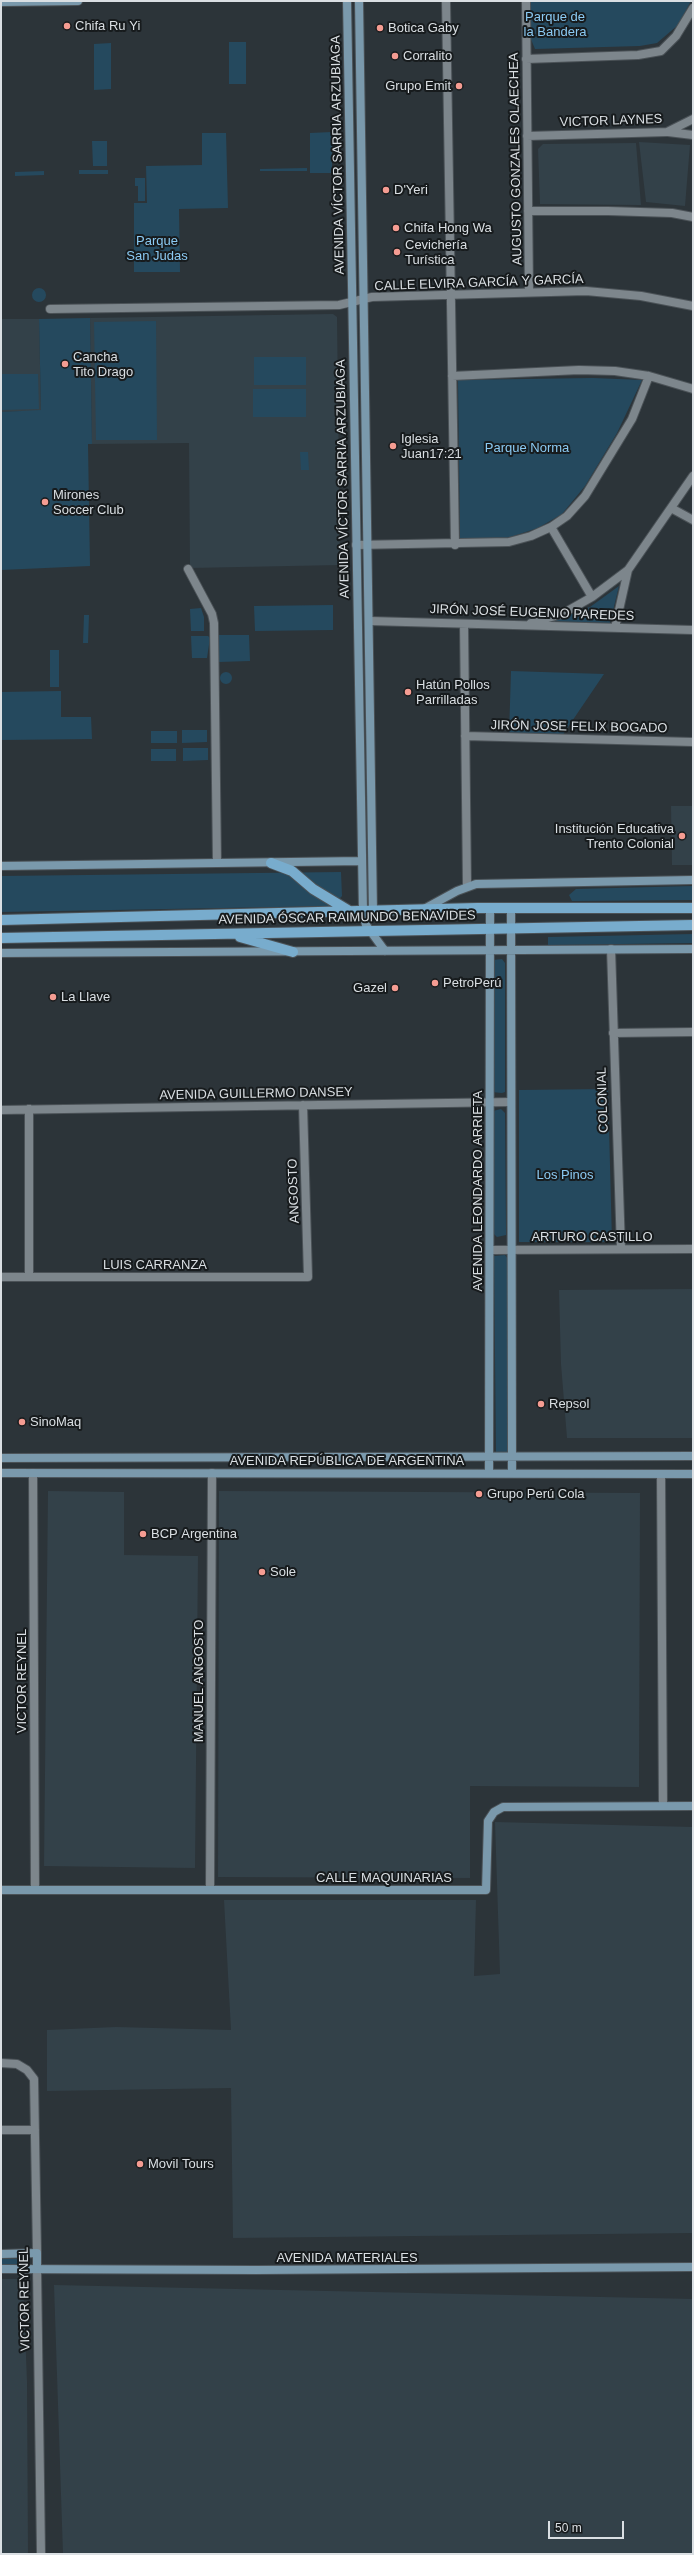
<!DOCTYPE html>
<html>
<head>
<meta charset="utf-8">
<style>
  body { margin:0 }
  #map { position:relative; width:694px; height:2555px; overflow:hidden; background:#2c3439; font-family:Helvetica,sans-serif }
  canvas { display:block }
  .frame { position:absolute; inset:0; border:2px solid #dadfe3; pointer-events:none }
  .scale { position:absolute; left:548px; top:2521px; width:76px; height:18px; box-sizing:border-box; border:2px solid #dadfe3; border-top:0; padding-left:5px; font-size:12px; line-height:14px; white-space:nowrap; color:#dadfe3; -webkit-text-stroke:3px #171b1d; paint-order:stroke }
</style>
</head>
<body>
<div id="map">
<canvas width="694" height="2555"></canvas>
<div class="frame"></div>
<div class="scale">50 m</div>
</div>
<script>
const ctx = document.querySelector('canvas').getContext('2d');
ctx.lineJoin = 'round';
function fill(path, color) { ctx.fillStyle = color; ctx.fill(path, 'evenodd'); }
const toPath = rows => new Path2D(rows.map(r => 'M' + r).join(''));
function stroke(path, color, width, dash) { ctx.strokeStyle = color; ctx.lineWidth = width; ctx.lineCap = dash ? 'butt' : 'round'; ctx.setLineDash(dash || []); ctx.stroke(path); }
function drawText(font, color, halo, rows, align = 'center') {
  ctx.font = font + ' Helvetica,sans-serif'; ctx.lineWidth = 4; ctx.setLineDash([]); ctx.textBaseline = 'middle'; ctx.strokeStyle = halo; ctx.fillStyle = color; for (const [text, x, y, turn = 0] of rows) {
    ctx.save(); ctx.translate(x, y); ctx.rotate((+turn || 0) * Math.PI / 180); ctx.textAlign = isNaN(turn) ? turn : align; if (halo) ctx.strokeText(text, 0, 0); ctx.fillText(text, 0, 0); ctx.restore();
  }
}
const built = toPath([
  [639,142,690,145,685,206,646,202],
  [636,143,641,205,540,204,538,149,543,144],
  [333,314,337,317,340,565,190,568,189,443,92,444,90,318],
  [1,319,39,319,41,411,1,412],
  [671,806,693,806,693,865,672,865],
  [693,1289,693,1438,567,1438,561,1364,559,1290],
  [48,1491,124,1492,124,1555,198,1556,195,1868,44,1866],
  [219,1491,640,1493,639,1787,470,1786,470,1878,218,1877],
  [495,1822,693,1827,693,2233,233,2238,231,2088,47,2091,47,2030,116,2027,231,2030,224,1900,476,1900,474,1976,500,1974],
  [1,2279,23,2279,27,2382,28,2554,1,2554],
  [54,2285,693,2299,693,2554,63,2554]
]);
const green = toPath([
  [530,1,691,1,678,25,657,43,640,46,535,49,530,37],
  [229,42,246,42,246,84,229,84],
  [111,43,111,89,94,90,94,44],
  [332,132,332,173,310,173,310,133],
  [202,133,226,133,228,208,179,209,180,272,134,272,134,203,147,203,146,166,202,165],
  [92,141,107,141,107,166,93,166],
  [307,168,307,171,260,171,260,169],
  [79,170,108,170,108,174,79,174],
  [44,171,44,175,15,176,15,172],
  [135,178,145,178,145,201,138,201,138,186,135,186],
  '32 295a7 7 0 1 1 14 0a7 7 0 1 1-14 0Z',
  [90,318,92,444,88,444,90,566,1,570,1,412,41,410,39,319],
  [156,321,157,440,96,440,94,322],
  [254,357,306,357,306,385,254,385],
  [1,374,38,374,39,409,1,410],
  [593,378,642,380,617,433,585,486,562,514,538,528,507,538,460,540,458,380],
  [253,389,306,389,306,417,253,417],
  [300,452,308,452,309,470,301,470],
  [619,586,610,623,546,621,590,607],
  [333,605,333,630,255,631,254,606],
  [201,608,204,617,204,631,191,631,190,609],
  [84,615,89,615,88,643,83,643],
  [219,635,249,635,250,661,219,662],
  [191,636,208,636,210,638,207,658,192,658],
  [50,650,59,650,59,687,50,687],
  [511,671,604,674,562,736,509,735],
  '220 678a6 6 0 1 1 12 0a6 6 0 1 1-12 0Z',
  [61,691,61,717,91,717,92,739,1,740,1,692],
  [182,730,207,730,207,742,182,743],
  [151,731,177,731,177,743,151,743],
  [183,748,208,748,208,760,183,761],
  [151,749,176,749,176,761,151,761],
  [341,872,342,896,333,906,1,912,1,876],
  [693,886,693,900,572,901,569,895,576,889],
  [693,934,693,943,548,945,548,937],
  [502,959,505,963,505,1092,502,1093,492,1092,493,960],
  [608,1089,612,1242,519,1242,519,1090],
  [501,1109,505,1113,506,1230,506,1235,497,1237,492,1232,493,1111],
  [505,1255,508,1259,507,1450,507,1453,496,1453,494,1259,494,1256],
  [1,2259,20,2259,20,2268,1,2268]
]);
const street = toPath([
  [446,1,455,545],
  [526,1,529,292],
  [526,59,638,55,661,51,676,36,693,8],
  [668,132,693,135],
  [527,136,667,132,693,119],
  [528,211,608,211,672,213,693,217],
  [50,309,339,305,372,297,586,291,641,296,693,306],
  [452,376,579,370,615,371,649,376,693,389],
  [671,508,693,520],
  [551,527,592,597],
  [356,545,509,542,531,536,551,527,567,516,585,496,632,419,649,376],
  [188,569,212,614,214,623,217,863],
  [370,621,693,630],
  [531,623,562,614,592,597,628,570,693,476],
  [464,624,467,886],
  [615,628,628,570],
  [465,736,693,742],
  [611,949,621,1249],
  [613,1033,693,1032],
  [1,1110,511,1102],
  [491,1250,693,1249],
  [1,1277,308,1277,303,1105],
  [29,1277,29,1109],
  [33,1473,35,1890],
  [661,1474,663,1806],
  [210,1889,212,1473],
  [1,2063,17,2064,27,2070,34,2079,37,2253],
  [1,2130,35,2130],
  [37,2269,41,2554]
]);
const secondary = toPath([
  [347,1,363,912,366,925,385,951],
  [359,1,373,912],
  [1,2,78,1],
  [1,866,362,861],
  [424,909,457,891,476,884,693,880],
  [511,909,512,1473],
  [1,953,693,949],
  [1,1458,693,1456],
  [1,1473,693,1474],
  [489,1473,490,908],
  [1,1890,486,1890,488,1821,494,1812,503,1807,693,1806],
  [1,2254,37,2253,37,2269],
  [1,2269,256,2270,693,2267]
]);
const primary = toPath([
  [271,863,292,871,313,889,351,912],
  [1,920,477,908,693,908],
  [240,937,293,952],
  [1,938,693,925]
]);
const markers = [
  [67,26,4,"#f59c92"],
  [380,28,4,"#f59c92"],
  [395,56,4,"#f59c92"],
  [459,86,4,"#f59c92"],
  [386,190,4,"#f59c92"],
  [396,228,4,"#f59c92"],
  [397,252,4,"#f59c92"],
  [65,364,4,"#f59c92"],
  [393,446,4,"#f59c92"],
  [45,502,4,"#f59c92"],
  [408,692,4,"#f59c92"],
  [682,836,4,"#f59c92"],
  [435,983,4,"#f59c92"],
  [395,988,4,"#f59c92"],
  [53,997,4,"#f59c92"],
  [541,1404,4,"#f59c92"],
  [22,1422,4,"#f59c92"],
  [479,1494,4,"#f59c92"],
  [143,1534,4,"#f59c92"],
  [262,1572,4,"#f59c92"],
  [140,2164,4,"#f59c92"]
];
const parkNames = [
  ["Parque de",555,17],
  ["la Bandera",555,32],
  ["Parque",157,241],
  ["San Judas",157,256],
  ["Parque Norma",527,448],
  ["Los Pinos",565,1175]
];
const poiNames = [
  ["Chifa Ru Yi",75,26],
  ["Botica Gaby",388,28],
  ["Corralito",403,56],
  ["Grupo Emit",451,86,"right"],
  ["D'Yeri",394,190],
  ["Chifa Hong Wa",404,228],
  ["Cevichería",405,245],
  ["Turística",405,260],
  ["Cancha",73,357],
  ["Tito Drago",73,372],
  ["Iglesia",401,439],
  ["Juan17:21",401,454],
  ["Mirones",53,495],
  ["Soccer Club",53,510],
  ["Hatún Pollos",416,685],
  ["Parrilladas",416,700],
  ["Institución Educativa",674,829,"right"],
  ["Trento Colonial",674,844,"right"],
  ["PetroPerú",443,983],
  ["Gazel",387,988,"right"],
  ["La Llave",61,997],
  ["Repsol",549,1404],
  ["SinoMaq",30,1422],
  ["Grupo Perú Cola",487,1494],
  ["BCP Argentina",151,1534],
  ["Sole",270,1572],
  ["Movil Tours",148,2164]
];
const streetNames = [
  ["VICTOR LAYNES",611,121,-2],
  ["AVENIDA VÍCTOR SARRIA ARZUBIAGA",338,155,-91],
  ["AUGUSTO GONZALES OLAECHEA",516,159,-91],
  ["CALLE ELVIRA GARCÍA Y GARCÍA",479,283,-2],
  ["AVENIDA VÍCTOR SARRIA ARZUBIAGA",343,479,-91],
  ["JIRÓN JOSÉ EUGENIO PAREDES",532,613,2],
  ["JIRÓN JOSE FELIX BOGADO",579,727,1],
  ["AVENIDA ÓSCAR RAIMUNDO BENAVIDES",347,918,-1],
  ["AVENIDA GUILLERMO DANSEY",256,1094,-1],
  ["COLONIAL",603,1100,-92],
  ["ANGOSTO",294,1191,-92],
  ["AVENIDA LEONDARDO ARRIETA",478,1191,-90],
  ["ARTURO CASTILLO",592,1237],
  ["LUIS CARRANZA",155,1265],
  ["AVENIDA REPÚBLICA DE ARGENTINA",347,1461],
  ["VICTOR REYNEL",22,1681,-90],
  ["MANUEL ANGOSTO",199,1681,-90],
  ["CALLE MAQUINARIAS",384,1878],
  ["AVENIDA MATERIALES",347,2258],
  ["VICTOR REYNEL",25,2299,-91]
];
fill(built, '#334149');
fill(green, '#25495e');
stroke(street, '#4b5257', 10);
stroke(secondary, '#4b5257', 10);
stroke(primary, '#4b5257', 12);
stroke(street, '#7d868c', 8);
stroke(secondary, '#7a99ac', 8);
stroke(primary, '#78accd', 10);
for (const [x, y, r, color] of markers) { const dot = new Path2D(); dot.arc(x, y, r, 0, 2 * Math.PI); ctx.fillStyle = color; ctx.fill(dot); stroke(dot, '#171b1d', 1.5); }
drawText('13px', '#8bcaf3', '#171b1d', parkNames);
drawText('13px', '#dadfe3', '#171b1d', poiNames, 'left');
drawText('13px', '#dadfe3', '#171b1d', streetNames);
</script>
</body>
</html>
